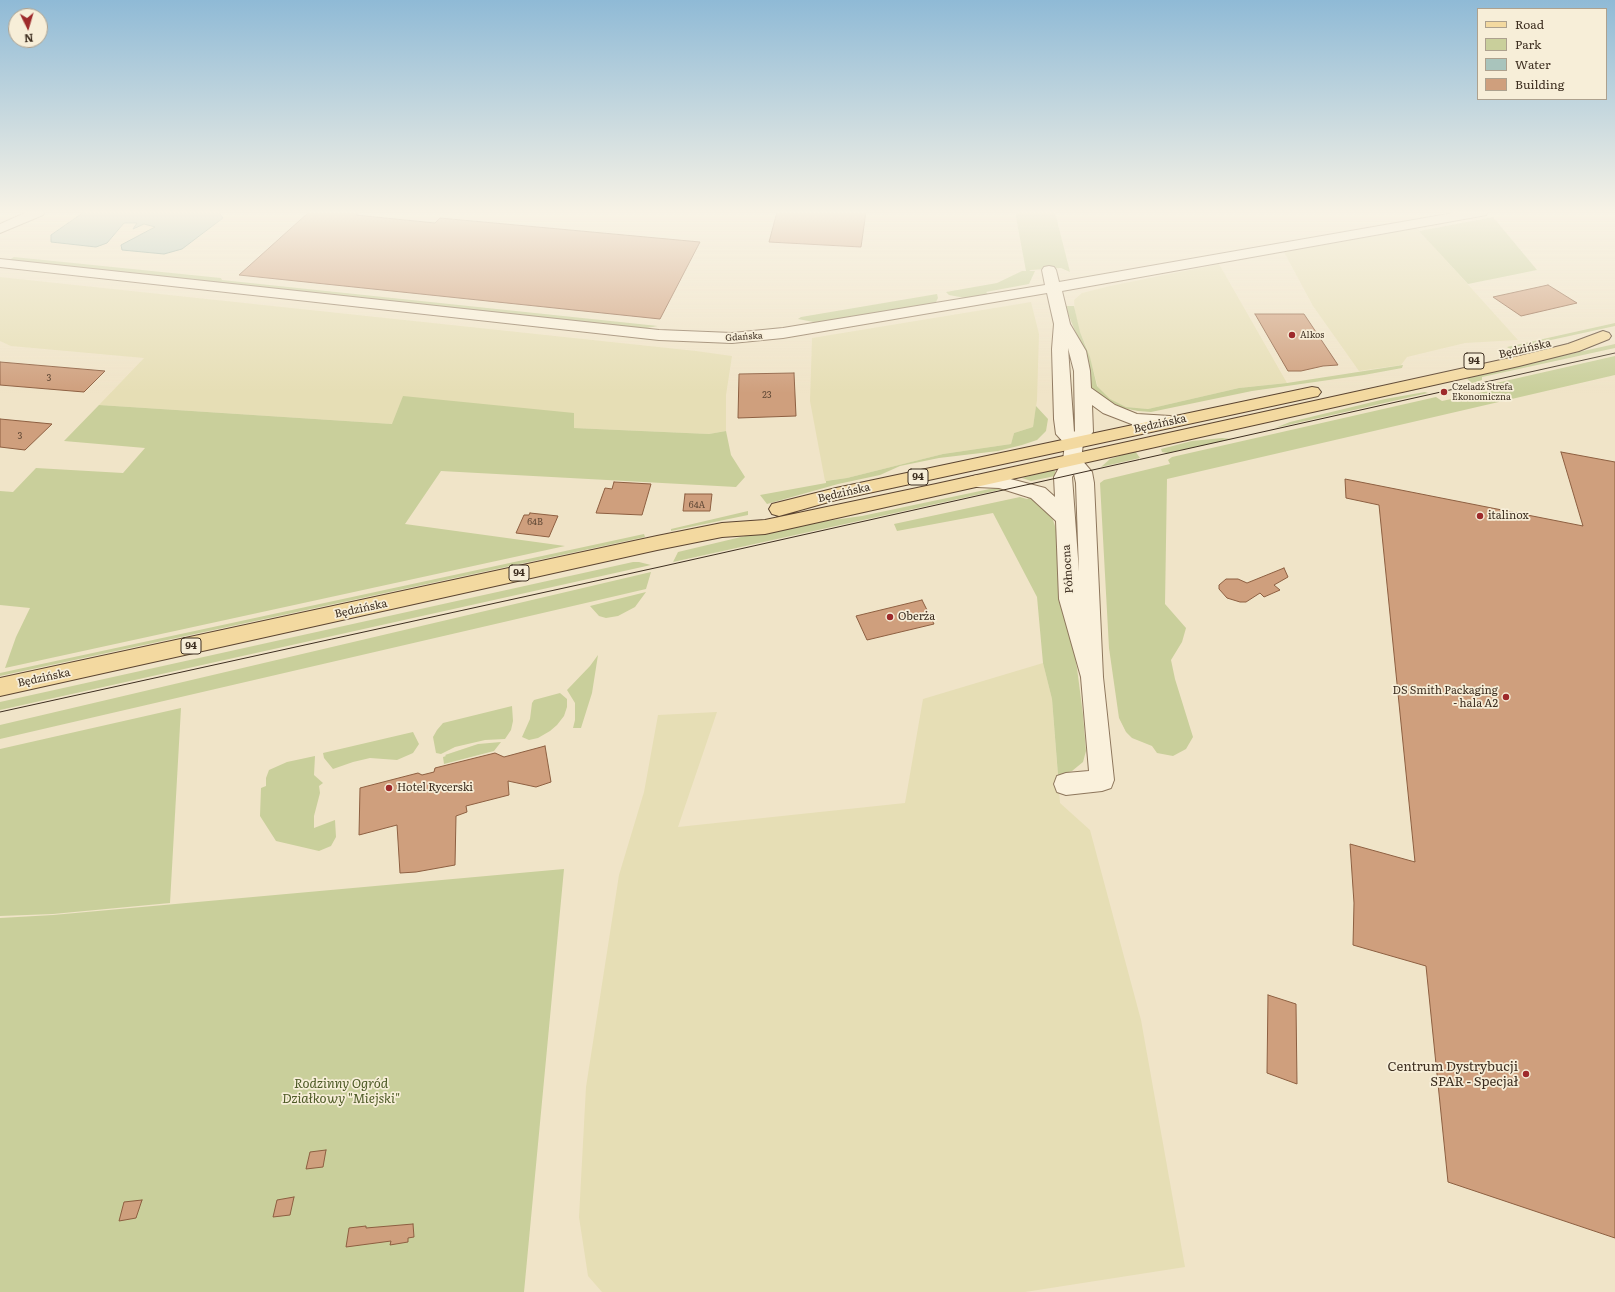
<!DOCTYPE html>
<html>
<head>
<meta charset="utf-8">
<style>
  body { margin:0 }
  #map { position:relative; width:1615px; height:1292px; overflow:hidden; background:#f0e4c8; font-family:Literata,serif }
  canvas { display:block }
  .legend { position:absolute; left:1477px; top:8px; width:130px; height:92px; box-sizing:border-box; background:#f7eed8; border:1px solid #ada18e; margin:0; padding:5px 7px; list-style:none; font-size:12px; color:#3d2e20 }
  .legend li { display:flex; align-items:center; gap:8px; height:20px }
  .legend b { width:20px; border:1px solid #ada18e }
  .north { position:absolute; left:8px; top:8px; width:40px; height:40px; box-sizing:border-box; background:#f7eed8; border:1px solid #ada18e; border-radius:50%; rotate:175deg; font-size:11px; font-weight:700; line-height:16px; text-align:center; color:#3d2e20 }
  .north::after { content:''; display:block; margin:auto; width:14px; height:18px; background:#9e2a2b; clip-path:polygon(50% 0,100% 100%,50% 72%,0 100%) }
</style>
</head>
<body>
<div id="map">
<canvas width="1615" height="1292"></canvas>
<ul class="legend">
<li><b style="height:5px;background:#f3d9a0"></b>Road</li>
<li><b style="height:11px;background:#c9cf9b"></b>Park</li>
<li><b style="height:11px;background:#a9c4bc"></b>Water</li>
<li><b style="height:11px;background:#cf9f7d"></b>Building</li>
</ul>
<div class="north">N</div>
</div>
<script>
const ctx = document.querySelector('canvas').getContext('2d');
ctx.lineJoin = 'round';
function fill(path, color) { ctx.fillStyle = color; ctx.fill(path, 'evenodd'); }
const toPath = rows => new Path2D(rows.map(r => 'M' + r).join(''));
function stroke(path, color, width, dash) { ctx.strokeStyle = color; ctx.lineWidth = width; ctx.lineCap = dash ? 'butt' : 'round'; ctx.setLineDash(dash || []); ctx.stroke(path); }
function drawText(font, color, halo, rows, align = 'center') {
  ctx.font = font + ' Literata,serif'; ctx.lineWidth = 3.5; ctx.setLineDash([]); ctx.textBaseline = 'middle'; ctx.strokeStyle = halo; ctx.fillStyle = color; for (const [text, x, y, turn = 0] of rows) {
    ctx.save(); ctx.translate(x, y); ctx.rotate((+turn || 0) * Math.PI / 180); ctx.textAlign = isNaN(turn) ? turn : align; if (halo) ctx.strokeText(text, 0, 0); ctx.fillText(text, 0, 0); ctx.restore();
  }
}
const farmland = toPath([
  [1417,228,1518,340,1465,343,1407,357,1401,365,1359,371,1313,306,1284,252],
  [1219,264,1287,383,1239,388,1148,409,1126,407,1109,399,1098,387,1087,348,1079,330,1075,312,1074,300,1082,293,1110,286],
  [0,277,696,351,732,356,726,395,726,431,709,434,574,428,574,413,392,424,99,405,144,358,11,346,0,341],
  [1031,302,1039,334,1037,400,1033,427,1014,433,1011,444,943,454,847,478,825,481,810,401,812,338],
  [1043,663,1052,699,1060,803,1090,830,1141,1020,1185,1267,1025,1292,602,1292,588,1276,579,1217,586,1087,619,875,644,792,658,715,717,712,678,827,905,803,923,699]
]);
const green = toPath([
  [1015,212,1055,212,1070,272,1061,268,1031,270,1029,271,1035,271,1029,284,986,292,988,294,965,298,949,295,946,292,997,283,1022,271,1026,271],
  [1493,217,1537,270,1468,284,1419,231],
  [14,257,221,278,222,280,658,326,641,329,9,260],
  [937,294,938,298,936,302,930,305,819,323,798,319,801,317],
  [1065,306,1074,306,1080,332,1090,357,1097,386,1110,399,1126,407,1148,409,1239,388,1287,383,1403,365,1402,368,1364,375,1252,391,1151,412,1138,411,1123,408,1109,401,1106,402,1096,393,1089,384,1079,341],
  [1615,323,1615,326,1510,349,1507,347],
  [1615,344,1615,348,1482,377,1482,380,1472,383,1465,377],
  [1615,356,1615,375,1167,479,1165,604,1186,628,1182,642,1171,660,1175,679,1193,737,1186,749,1173,756,1157,753,1152,746,1132,738,1126,732,1119,718,1109,648,1100,483,1104,480,1170,464,1168,460,1172,457,1436,397,1442,401,1488,391,1483,386],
  [1425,392,1428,393,1275,428,1290,422,1385,399],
  [403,396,574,413,574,428,709,434,726,431,731,455,745,477,736,487,441,471,405,524,565,546,5,668,16,637,30,608,0,605,0,491,13,492,36,468,123,473,145,448,64,441,99,405,392,424],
  [1036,406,1048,419,1046,431,1037,440,1022,445,998,451,939,458,900,466,880,475,838,484,767,504,760,495,826,483,826,481,847,478,943,454,1011,444,1014,433,1033,427],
  [1222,438,1232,439,1168,453,1162,452,1161,449,1192,441],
  [1135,451,1140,458,1101,467,1110,459],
  [1053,470,1055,471,1055,476,1031,481,1022,478],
  [999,487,1008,488,673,562,678,552,741,537,798,525,862,516],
  [1033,496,1051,514,1057,532,1065,606,1077,668,1083,715,1086,751,1083,762,1072,771,1058,775,1052,699,1043,663,1037,597,993,513,897,531,894,524,1020,497,1027,499],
  [748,511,748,515,671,531,671,529],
  [644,534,645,537,0,676,0,673],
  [633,562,639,562,651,565,0,710,0,702],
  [651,572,646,589,0,739,0,725],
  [646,592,635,607,618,616,606,618,599,616,590,606],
  [598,655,592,693,581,728,573,728,575,720,575,703,567,690,590,666],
  [560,693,567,699,567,707,564,716,557,725,550,731,538,738,529,740,522,737,530,719,532,703,534,700],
  [512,706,513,721,511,730,505,739,485,740,455,747,441,754,436,753,433,737,437,730,443,723],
  [181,708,170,903,53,914,0,916,0,749],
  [413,732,419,744,413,753,397,760,370,758,353,762,333,769,324,758,323,753],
  [501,742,494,751,444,764,443,757,446,756,445,755,478,744],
  [315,756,314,775,323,783,319,786,320,793,314,816,314,828,335,820,336,837,331,846,319,851,276,841,260,816,261,788,266,786,266,778,269,770,287,762],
  [564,869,524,1292,0,1292,0,918,53,915]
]);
const water = toPath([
  [84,212,219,212,223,218,182,249,164,254,122,250,121,245,155,227,144,224,133,229,137,223,124,223,107,243,96,247,51,242,51,235,84,212]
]);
const building = toPath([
  [309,212,360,212,356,215,435,223,440,218,700,242,660,319,239,275,309,212],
  [777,212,866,212,861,247,769,242,777,212],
  [1548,285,1577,303,1521,316,1493,297,1548,285],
  [1255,314,1304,314,1338,365,1323,366,1301,371,1288,371,1255,314],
  [0,362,105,371,84,392,0,385,0,362],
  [794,373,796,416,738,418,739,374,794,373],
  [0,419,52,424,25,450,0,447,0,419],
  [1561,452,1615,462,1615,1238,1448,1182,1426,966,1353,945,1354,903,1350,844,1415,862,1379,505,1346,498,1345,479,1583,526,1561,452],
  [614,482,651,484,642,515,596,513,605,488,612,489,614,482],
  [685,494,712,494,710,511,683,511,685,494],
  [530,513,558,516,549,537,516,533,524,515,529,515,530,513],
  [1284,568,1288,577,1274,585,1280,590,1264,597,1260,593,1246,602,1240,602,1227,598,1219,589,1219,585,1226,579,1238,579,1247,583,1284,568],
  [922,600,934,624,867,640,856,616,922,600],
  [545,746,551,782,536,787,508,781,509,795,466,806,467,812,456,816,455,865,416,872,400,873,397,825,359,835,360,788,418,773,422,775,434,772,435,768,495,753,504,757,545,746],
  [1268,995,1296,1004,1297,1084,1267,1073,1268,995],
  [326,1150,323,1167,306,1169,310,1152,326,1150],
  [294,1197,290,1215,273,1217,277,1200,294,1197],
  [142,1200,136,1218,119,1221,124,1202,142,1200],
  [413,1224,414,1237,408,1238,408,1242,390,1245,391,1241,346,1247,349,1228,366,1226,366,1228,413,1224]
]);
const minor = toPath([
  [27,212,45,212,43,215,0,233,0,224,27,212],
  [1459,212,1488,212,1486,215,1481,216,1062,291,1070,324,1086,351,1090,371,1091,388,1115,405,1137,414,1170,416,1176,418,1179,422,1176,426,1170,428,1134,425,1103,413,1092,405,1093,432,1083,444,1081,459,1092,472,1094,483,1103,677,1114,780,1111,788,1102,791,1066,795,1057,792,1054,784,1057,776,1066,773,1089,771,1081,677,1059,599,1056,521,1031,498,999,488,977,487,970,485,968,481,970,477,977,475,999,476,1045,488,1055,497,1054,477,1063,460,1065,444,1056,434,1054,419,1052,349,1054,324,1047,293,783,338,732,343,659,340,0,267,0,259,659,330,732,333,783,328,1045,285,1042,270,1044,267,1049,266,1054,267,1056,270,1059,282,1459,212],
  [1068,348,1074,371,1075,431,1074,432,1068,348],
  [1074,474,1076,483,1079,572,1072,477,1074,474]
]);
const major = toPath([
  [1603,331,1609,333,1611,336,1609,339,1579,351,1519,366,765,534,722,537,657,550,0,696,0,678,657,536,722,523,765,520,936,484,1519,356,1568,344,1603,331],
  [1312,387,1318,388,1321,392,1318,396,836,500,779,516,772,514,769,509,772,504,836,488,1312,387]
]);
const tram = toPath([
  [0,712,664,566,1615,353]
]);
const markers = [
  [1292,335,4,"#9e2a2b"],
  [1444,392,4,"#9e2a2b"],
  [1480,516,4,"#9e2a2b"],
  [890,617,4,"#9e2a2b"],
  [1506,697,4,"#9e2a2b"],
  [389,788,4,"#9e2a2b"],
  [1526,1074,4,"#9e2a2b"]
];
const farPoinames = [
  ["Alkos",1300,335],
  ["Czeladź Strefa",1452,387],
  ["Ekonomiczna",1452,397]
];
const farStreetnames = [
  ["Gdańska",744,337,-4]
];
const numberNames = [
  ["3",49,378],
  ["23",767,395],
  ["3",20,436],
  ["64A",697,505],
  ["64B",535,522]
];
const shields = [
  [1474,361,20],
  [918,477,20],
  [519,573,20],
  [191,646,20]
];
const shieldNames = [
  ["94",1474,361],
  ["94",918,477],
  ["94",519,573],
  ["94",191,646]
];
const streetNames = [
  ["Będzińska",1525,349,-13],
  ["Będzińska",1160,424,-12],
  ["Będzińska",844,493,-13],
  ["Północna",1068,569,-94],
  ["Będzińska",361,609,-12],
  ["Będzińska",44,678,-12]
];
const poiNames = [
  ["italinox",1488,516],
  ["Oberża",898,617],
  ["DS Smith Packaging",1498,691,"right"],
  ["- hala A2",1498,704,"right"],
  ["Hotel Rycerski",397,788]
];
const nearPoinames = [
  ["Centrum Dystrybucji",1518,1067],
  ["SPAR - Specjał",1518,1082]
];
const nearParknames = [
  ["Rodzinny Ogród",341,1084],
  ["Działkowy \"Miejski\"",341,1099]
];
fill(farmland, '#e6deb5');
fill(green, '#c9cf9b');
fill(water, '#a9c4bc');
stroke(water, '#6f938a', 1);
fill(building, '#cf9f7d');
stroke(building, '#8d5f41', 1);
stroke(minor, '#8d765c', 2);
stroke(major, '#5b4430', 2);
fill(minor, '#faf1dc');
fill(major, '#f3d9a0');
stroke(tram, '#3d2e20', 1);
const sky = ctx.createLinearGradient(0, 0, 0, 393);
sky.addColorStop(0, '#8fbad6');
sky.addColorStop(0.54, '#f8f3e6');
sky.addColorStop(1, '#f8f3e600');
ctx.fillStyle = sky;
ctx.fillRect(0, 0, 1615, 393);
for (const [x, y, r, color] of markers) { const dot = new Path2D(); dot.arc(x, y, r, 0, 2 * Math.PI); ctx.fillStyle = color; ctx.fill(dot); stroke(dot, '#f7eed8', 1.5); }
drawText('9px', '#3d2e20', '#f7eed8', farPoinames, 'left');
drawText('9px', '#3d2e20', '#f7eed8', farStreetnames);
drawText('9px', '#624a37', null, numberNames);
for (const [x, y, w] of shields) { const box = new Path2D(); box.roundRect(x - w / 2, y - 8, w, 16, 3); ctx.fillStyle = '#f7eed8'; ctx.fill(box); stroke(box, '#3d2e20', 1); }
drawText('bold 10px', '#3d2e20', null, shieldNames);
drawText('11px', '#3d2e20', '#f7eed8', streetNames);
drawText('11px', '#3d2e20', '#f7eed8', poiNames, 'left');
drawText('13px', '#3d2e20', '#f7eed8', nearPoinames, 'right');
drawText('italic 13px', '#4d5a26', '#f7eed8', nearParknames);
</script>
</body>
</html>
